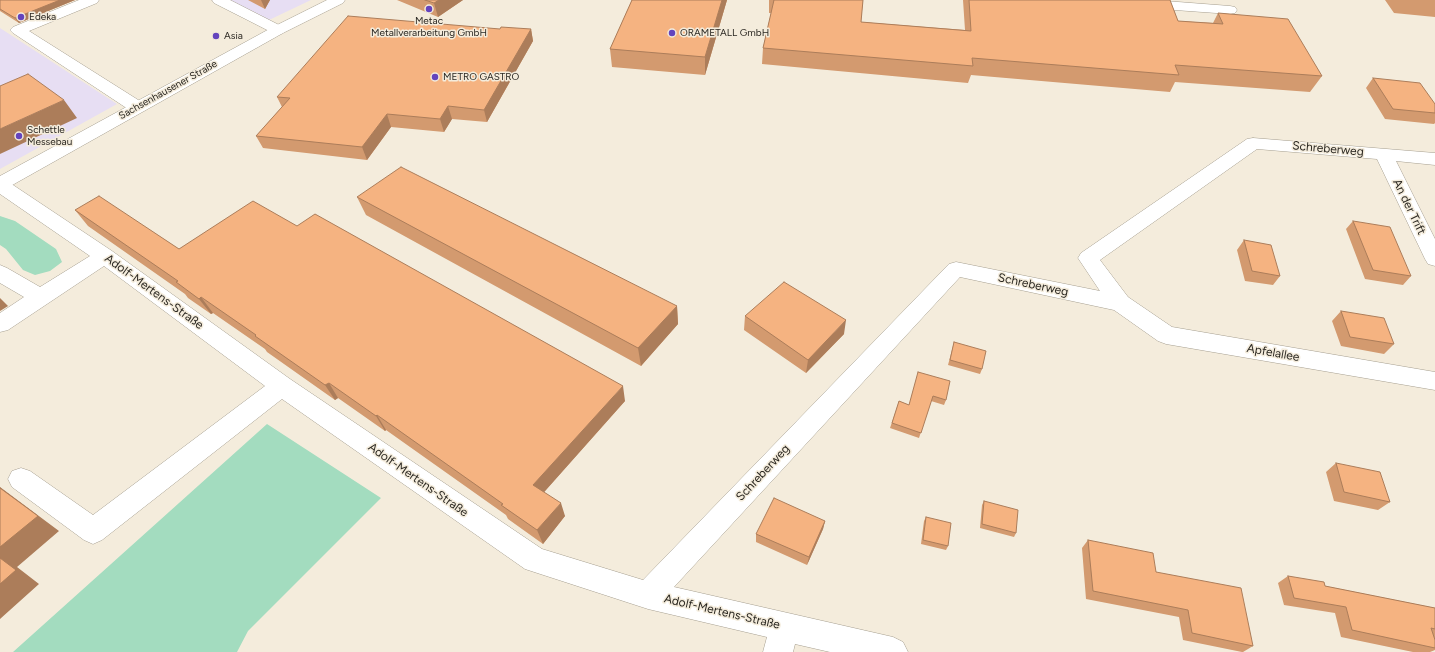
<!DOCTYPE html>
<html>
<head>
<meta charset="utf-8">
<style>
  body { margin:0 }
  canvas { display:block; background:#f4ecdc }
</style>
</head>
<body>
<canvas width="1435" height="652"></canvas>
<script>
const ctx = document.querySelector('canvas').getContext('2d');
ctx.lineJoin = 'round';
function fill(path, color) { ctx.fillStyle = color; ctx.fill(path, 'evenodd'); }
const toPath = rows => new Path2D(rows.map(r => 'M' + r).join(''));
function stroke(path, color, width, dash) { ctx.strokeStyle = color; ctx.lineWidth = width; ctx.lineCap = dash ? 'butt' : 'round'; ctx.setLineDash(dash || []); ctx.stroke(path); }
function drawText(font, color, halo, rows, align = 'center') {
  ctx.font = font + ' Figtree,sans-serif'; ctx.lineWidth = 3; ctx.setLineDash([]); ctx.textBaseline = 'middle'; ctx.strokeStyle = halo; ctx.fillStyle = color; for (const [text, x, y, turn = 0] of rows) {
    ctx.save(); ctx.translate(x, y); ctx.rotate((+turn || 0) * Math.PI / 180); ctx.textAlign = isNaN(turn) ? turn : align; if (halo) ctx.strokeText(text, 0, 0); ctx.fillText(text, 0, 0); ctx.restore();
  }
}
const industrial = toPath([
  [229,0,311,0,269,20],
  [0,28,117,104,0,169]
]);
const green = toPath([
  [0,216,15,221,56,249,62,262,50,271,35,275,23,270,6,249,0,245],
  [267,424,381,498,248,631,237,652,13,652]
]);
const minor = toPath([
  [79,0,99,0,97,3,29,31,143,103,145,107,143,111,137,112,131,111,13,33,10,30,13,27,79,0],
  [212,0,230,0,283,27,286,30,283,33,278,35,273,33,214,3,212,0],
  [1085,0,1152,0,1230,6,1235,7,1237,10,1235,13,1230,14,1092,4,1087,3,1085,0],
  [1253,138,1435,153,1435,165,1396,161,1435,239,1435,266,1428,264,1425,259,1377,159,1257,149,1100,260,1128,297,1172,327,1435,372,1435,390,1166,344,1158,341,1114,310,960,277,674,587,893,637,903,642,908,652,830,652,795,644,793,652,763,652,767,637,648,609,525,569,282,399,102,540,93,544,84,540,12,487,8,479,12,471,21,468,30,471,93,515,265,386,104,266,8,330,0,332,0,313,24,297,0,283,0,265,7,268,40,287,90,256,0,194,0,179,7,181,112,251,290,379,542,549,643,580,949,264,956,262,1100,291,1078,258,1081,253,1247,139,1253,138]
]);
const major = toPath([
  [327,0,345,0,343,3,283,33,7,188,0,190,0,176,273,27,327,0]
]);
const wall = toPath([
  [0,0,75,0,19,23,0,11],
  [248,0,270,0,265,9],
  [397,0,463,0,438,17],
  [632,0,727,0,705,75,612,67,610,49],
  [769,0,863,0,861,22,965,30,963,0,1170,0,1178,21,1213,23,1218,13,1322,76,1310,92,1175,82,1170,92,971,75,968,83,762,64,763,48,771,13,769,13],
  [1385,0,1435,0,1435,17,1394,13],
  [500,29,531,29,533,41,487,122,452,119,444,132,391,127,367,160,263,148,256,136,282,107,277,97],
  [1373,78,1435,104,1435,123,1434,124,1385,119,1366,88],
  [357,197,677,306,678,324,641,366,366,215],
  [75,210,179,249,297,226,625,401,544,492,565,516,543,544,508,519,506,515,386,430,385,431,338,398,335,400,267,352,265,349,213,313,211,314,188,298,185,294,88,226],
  [1353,221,1411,276,1403,285,1365,279,1346,229],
  [1244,240,1280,276,1273,285,1245,281,1237,250],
  [1341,311,1394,344,1384,354,1341,346,1332,321],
  [745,316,844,334,806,373,744,330],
  [954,342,982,369,980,374,948,365],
  [917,377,946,400,944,405,931,401,919,438,890,428,899,401,909,405],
  [1336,463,1390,502,1378,510,1334,501,1326,472],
  [984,501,1016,533,1014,537,980,528,982,505],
  [926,517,948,546,946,550,921,544,924,521],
  [825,521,823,529,807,565,756,542,756,534],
  [1088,540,1156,572,1253,646,1243,652,1242,652,1183,640,1179,617,1086,599,1082,548],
  [1288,576,1325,586,1435,608,1435,638,1434,638,1435,640,1435,650,1430,652,1413,652,1341,637,1335,613,1284,605,1278,583]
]);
const shadedWall = toPath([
  [60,0,75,0,19,23,15,18],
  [261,0,270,0,265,9],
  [439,0,463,0,438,17,434,3],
  [722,0,727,0,705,75,705,57],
  [531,29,533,41,487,122,484,110],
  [64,100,77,118,0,154,0,129],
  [448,106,452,119,444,132,440,119],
  [387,114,391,127,367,160,362,147],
  [201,297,213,313,211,314,199,299],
  [0,298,8,306,0,311],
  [677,306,678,324,641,366,638,348],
  [846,320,844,334,806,373,808,360],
  [329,383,338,398,335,400,325,385],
  [623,386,625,401,538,499,533,485],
  [377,415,386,430,385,431,376,416],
  [0,487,59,531,17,567,39,584,0,619],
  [561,503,565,516,543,544,537,530],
  [825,521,823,529,807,565,809,557]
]);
const building = toPath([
  [0,0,60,0,15,18,0,9,0,0],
  [425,0,439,0,434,3,425,0],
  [632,0,722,0,705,57,610,49,632,0],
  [774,0,863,0,861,22,971,31,969,0,1170,0,1178,21,1223,24,1218,13,1288,19,1322,76,1175,65,1179,75,972,58,973,66,763,48,774,0],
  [348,16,500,29,501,27,531,29,484,110,448,106,440,119,387,114,362,147,256,136,290,98,277,97,348,16],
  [28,74,64,100,0,129,0,86,28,74],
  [1373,78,1420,83,1435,104,1435,113,1393,109,1373,78],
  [401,167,677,306,638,348,357,197,401,167],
  [99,196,179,249,253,201,297,226,315,214,623,386,533,485,561,503,537,530,501,505,503,504,377,415,376,416,329,383,325,385,255,336,256,335,201,297,199,299,176,282,178,281,75,210,99,196],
  [1353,221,1390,227,1411,276,1373,270,1353,221],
  [1244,240,1271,245,1280,276,1252,271,1244,240],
  [784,282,846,320,808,360,745,316,784,282],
  [1341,311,1384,318,1394,344,1350,337,1341,311],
  [954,342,986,351,982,369,950,360,954,342],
  [918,372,950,381,946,400,933,396,921,433,892,423,899,401,909,405,918,372],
  [1336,463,1380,472,1390,502,1344,492,1336,463],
  [0,488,38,516,0,547,0,488],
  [774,498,825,521,809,557,756,534,774,498],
  [984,501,1018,510,1016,533,982,524,984,501],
  [926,517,951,523,948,546,923,540,926,517],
  [1088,540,1153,553,1156,572,1241,588,1253,646,1192,633,1188,610,1093,591,1088,540],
  [0,558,16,570,0,584,0,558],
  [1288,576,1324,582,1325,586,1435,608,1435,629,1431,628,1435,640,1435,648,1352,630,1346,607,1294,598,1288,576]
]);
const markers = [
  [429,9,4,"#6444bd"],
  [21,17,4,"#6444bd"],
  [672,33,4,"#6444bd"],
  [216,36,4,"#6444bd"],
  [435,77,4,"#6444bd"],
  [19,136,4,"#6444bd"]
];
const farPoinames = [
  ["Edeka",29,17],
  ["Metac",429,21,"center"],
  ["Metallverarbeitung GmbH",429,33,"center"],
  ["ORAMETALL GmbH",680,33],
  ["Asia",224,36],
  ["METRO GASTRO",443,77],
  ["Schettle",27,130],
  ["Messebau",27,142]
];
const farStreetnames = [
  ["Sachsenhausener Straße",168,90,-29]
];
const streetNames = [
  ["Schreberweg",1328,149,5],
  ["An der Trift",1409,207,64],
  ["Schreberweg",1033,285,12],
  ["Adolf-Mertens-Straße",154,292,36],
  ["Apfelallee",1273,353,10],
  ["Schreberweg",763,473,-47],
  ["Adolf-Mertens-Straße",418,480,35],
  ["Adolf-Mertens-Straße",722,612,13]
];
fill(industrial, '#e7def3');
fill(green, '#a3dcbf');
stroke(minor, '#a69f90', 1);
stroke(major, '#a69f90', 1);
fill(minor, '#fff');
fill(major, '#fff');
fill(wall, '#d39a6f');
fill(shadedWall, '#ac7d5a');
fill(building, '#f5b381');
stroke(building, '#ac7d5a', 1);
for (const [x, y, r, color] of markers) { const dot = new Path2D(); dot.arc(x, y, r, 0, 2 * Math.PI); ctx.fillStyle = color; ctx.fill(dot); stroke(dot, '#f4ecdc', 1.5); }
drawText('10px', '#2a2721', '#f4ecdc', farPoinames, 'left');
drawText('10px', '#2a2721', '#f4ecdc', farStreetnames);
drawText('12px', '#2a2721', '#f4ecdc', streetNames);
</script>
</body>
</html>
